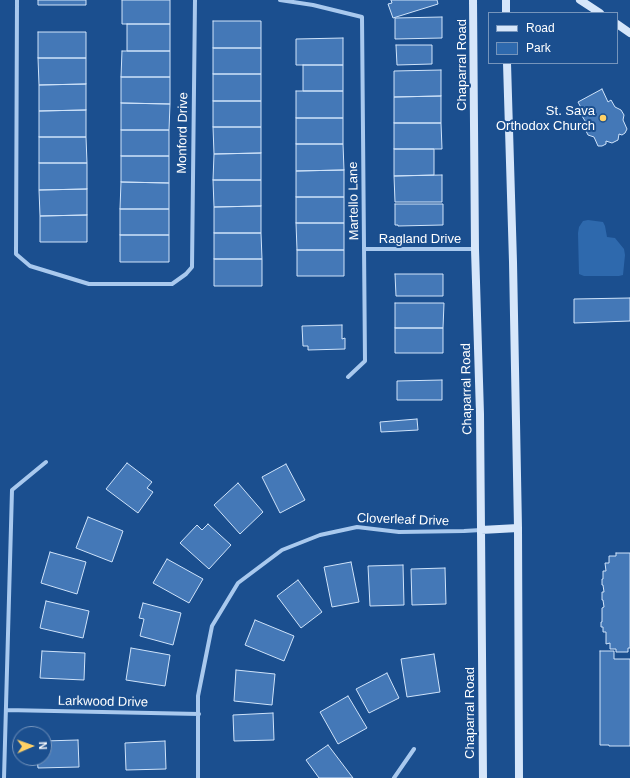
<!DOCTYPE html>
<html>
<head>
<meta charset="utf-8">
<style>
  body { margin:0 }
  #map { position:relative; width:630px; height:778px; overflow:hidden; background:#1b4f8f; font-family:Helvetica,sans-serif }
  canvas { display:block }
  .legend { position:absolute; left:488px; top:12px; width:130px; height:52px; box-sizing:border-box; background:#1b4f8f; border:1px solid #7695bc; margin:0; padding:5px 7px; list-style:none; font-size:12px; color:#fff }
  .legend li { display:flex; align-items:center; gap:8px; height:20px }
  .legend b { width:20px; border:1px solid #7695bc }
  .north { position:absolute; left:12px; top:726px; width:40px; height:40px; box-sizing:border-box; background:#1b4f8f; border:1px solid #7695bc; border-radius:50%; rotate:88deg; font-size:11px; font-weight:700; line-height:16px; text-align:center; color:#fff }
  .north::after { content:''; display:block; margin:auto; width:14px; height:18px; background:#ffd166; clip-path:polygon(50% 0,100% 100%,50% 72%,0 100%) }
</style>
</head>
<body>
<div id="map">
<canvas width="630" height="778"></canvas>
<ul class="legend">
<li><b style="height:5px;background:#d6e6fa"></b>Road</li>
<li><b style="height:11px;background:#2e69ad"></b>Park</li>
</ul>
<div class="north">N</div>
</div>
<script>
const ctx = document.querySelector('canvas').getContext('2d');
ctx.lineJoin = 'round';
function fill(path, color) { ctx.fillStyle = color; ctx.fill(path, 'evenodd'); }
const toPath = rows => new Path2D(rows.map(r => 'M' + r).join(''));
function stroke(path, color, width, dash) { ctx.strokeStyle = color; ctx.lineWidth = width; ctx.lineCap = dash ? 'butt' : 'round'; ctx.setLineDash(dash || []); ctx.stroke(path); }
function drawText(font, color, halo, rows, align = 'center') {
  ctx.font = font + ' Helvetica,sans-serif'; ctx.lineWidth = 4; ctx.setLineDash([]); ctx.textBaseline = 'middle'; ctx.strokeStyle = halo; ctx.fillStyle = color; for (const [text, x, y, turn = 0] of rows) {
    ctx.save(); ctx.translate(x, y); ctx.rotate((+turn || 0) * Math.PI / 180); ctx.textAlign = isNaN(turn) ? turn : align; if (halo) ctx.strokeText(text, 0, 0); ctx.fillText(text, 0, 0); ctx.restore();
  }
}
const green = toPath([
  [588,220,603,222,605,226,607,237,615,238,624,249,625,255,623,275,619,276,584,276,579,274,578,233,579,227,583,221]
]);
const building = toPath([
  [38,0,86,0,86,5,38,5,38,0],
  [122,0,170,0,170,24,122,24,122,0],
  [391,0,437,0,438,4,393,18,388,4,392,3,391,0],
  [442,17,442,38,395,39,395,18,442,17],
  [213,21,261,21,261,48,213,48,213,21],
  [127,24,170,24,170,51,127,51,127,24],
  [38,32,86,32,86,58,38,58,38,32],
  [343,38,343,65,296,65,296,39,343,38],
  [396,45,432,45,432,64,397,65,396,45],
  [213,48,261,48,261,74,213,74,213,48],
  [122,51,170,51,170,77,121,77,122,51],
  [38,58,86,58,86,84,39,85,38,58],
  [303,65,343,65,343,91,303,91,303,65],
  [441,70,441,96,394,97,394,71,441,70],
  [213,74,261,74,261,101,213,101,213,74],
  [121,77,170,77,170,104,121,103,121,77],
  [86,84,86,110,39,111,39,85,86,84],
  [602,89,608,102,611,100,615,107,621,110,624,115,623,120,627,129,625,133,622,135,619,134,618,140,612,143,606,141,606,144,602,146,598,146,594,137,588,135,585,129,587,124,582,116,585,115,578,102,602,89],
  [296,91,343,91,343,118,296,118,296,91],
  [441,96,441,123,394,123,394,97,441,96],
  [213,101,261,101,261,127,213,127,213,101],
  [121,103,170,104,169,130,121,130,121,103],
  [86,110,86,137,39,137,39,111,86,110],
  [296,118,343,118,343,144,296,144,296,118],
  [394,123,441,123,442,149,394,149,394,123],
  [213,127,261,127,261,153,214,154,213,127],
  [121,130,169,130,169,156,121,156,121,130],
  [39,137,86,137,87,163,39,163,39,137],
  [296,144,343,144,344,170,296,171,296,144],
  [394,149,434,149,434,175,394,176,394,149],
  [261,153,261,180,213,180,214,154,261,153],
  [121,156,169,156,169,183,121,182,121,156],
  [39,163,87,163,87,189,39,190,39,163],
  [344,170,344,197,296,197,296,171,344,170],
  [442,175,442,202,395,202,394,176,442,175],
  [213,180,261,180,261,206,214,207,213,180],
  [121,182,169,183,169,209,120,209,121,182],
  [87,189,87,215,40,216,39,190,87,189],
  [296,197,344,197,344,223,296,223,296,197],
  [395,204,443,204,443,225,398,226,398,225,395,225,395,204],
  [261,206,261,233,214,233,214,207,261,206],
  [120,209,169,209,169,235,120,235,120,209],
  [87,215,87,242,40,242,40,216,87,215],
  [296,223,344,223,344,250,297,250,296,223],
  [214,233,261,233,262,259,214,259,214,233],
  [120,235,169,235,169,262,120,262,120,235],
  [297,250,344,250,344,276,297,276,297,250],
  [214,259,262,259,262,286,214,286,214,259],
  [395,274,443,274,443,296,396,296,395,274],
  [630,298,630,321,574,323,574,299,630,298],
  [395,303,444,303,443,328,395,328,395,303],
  [342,325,342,339,345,338,345,349,308,350,308,346,303,346,302,326,342,325],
  [395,328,443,328,443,353,395,353,395,328],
  [442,380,442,400,397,400,397,381,442,380],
  [417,419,418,430,381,432,380,422,417,419],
  [127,463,152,482,147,488,153,492,138,513,106,489,127,463],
  [286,464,305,500,280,513,262,477,286,464],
  [238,483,263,512,240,534,214,505,238,483],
  [88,517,123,531,112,562,76,548,88,517],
  [208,524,231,545,209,569,180,543,197,525,202,530,208,524],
  [50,552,86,562,77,594,41,583,50,552],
  [616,553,630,553,630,648,628,648,628,652,616,652,616,649,610,649,610,643,606,644,606,632,603,632,603,627,601,627,601,622,602,622,602,608,604,607,603,600,602,600,602,592,604,592,603,585,602,585,602,579,603,579,603,571,606,571,605,563,609,563,609,556,616,556,616,553],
  [167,559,203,579,189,603,153,583,167,559],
  [351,562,359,602,332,607,324,567,351,562],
  [403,565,404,605,370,606,368,566,403,565],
  [445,568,446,604,412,605,411,569,445,568],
  [298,580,322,612,301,628,277,596,298,580],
  [46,601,89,611,83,638,40,628,46,601],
  [143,603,181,613,173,645,140,636,144,619,139,618,143,603],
  [255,620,294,636,284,661,245,645,255,620],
  [131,648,170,655,165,686,126,680,131,648],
  [42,651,85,653,84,680,40,678,42,651],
  [600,651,614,651,614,659,630,659,630,746,609,746,609,745,600,745,600,651],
  [434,654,440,692,407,697,401,659,434,654],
  [236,670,275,674,272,705,234,701,236,670],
  [387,673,399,698,369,713,356,689,387,673],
  [348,696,367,728,338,744,320,712,348,696],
  [273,713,274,740,234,741,233,715,273,713],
  [78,740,79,767,38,768,37,758,44,758,44,741,78,740],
  [165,741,166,769,126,770,125,743,165,741],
  [328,745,353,778,319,778,306,760,328,745]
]);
const street = toPath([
  [17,0,16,254,30,266,89,284,172,284,186,274,192,267,195,0],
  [280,0,313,5,362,17,365,361,348,377],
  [364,249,475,249],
  [6,710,199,714],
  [4,778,12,490,46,462],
  [198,778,198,696,212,626,238,583,282,550,320,535,357,527,399,532,464,531,481,530],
  [394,778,414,749]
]);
const secondary = toPath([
  [473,0,475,249,480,414,481,530,483,778],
  [506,0,506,13],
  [580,0,600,13],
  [617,24,630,33],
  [507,63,513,262,518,528,519,778],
  [481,530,518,528]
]);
const markers = [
  [603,118,4,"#ffd166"]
];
const streetNames = [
  ["Chaparral Road",462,65,-90],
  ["Monford Drive",183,133,-89],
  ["Martello Lane",354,201,-91],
  ["Ragland Drive",420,239],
  ["Chaparral Road",467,389,-91],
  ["Cloverleaf Drive",403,520,2],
  ["Larkwood Drive",103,702,1],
  ["Chaparral Road",470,713,-90]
];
const poiNames = [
  ["St. Sava",595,111],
  ["Orthodox Church",595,126]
];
fill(green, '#2e69ad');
fill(building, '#4478b7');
stroke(building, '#cfe3fa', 1);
stroke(street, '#a9c9ee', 4);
stroke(secondary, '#d6e6fa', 8);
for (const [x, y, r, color] of markers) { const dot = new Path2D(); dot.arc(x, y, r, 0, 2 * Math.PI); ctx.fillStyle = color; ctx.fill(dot); stroke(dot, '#1b4f8f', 1.5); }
drawText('13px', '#fff', '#1b4f8f', streetNames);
drawText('13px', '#fff', '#1b4f8f', poiNames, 'right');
</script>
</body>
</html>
